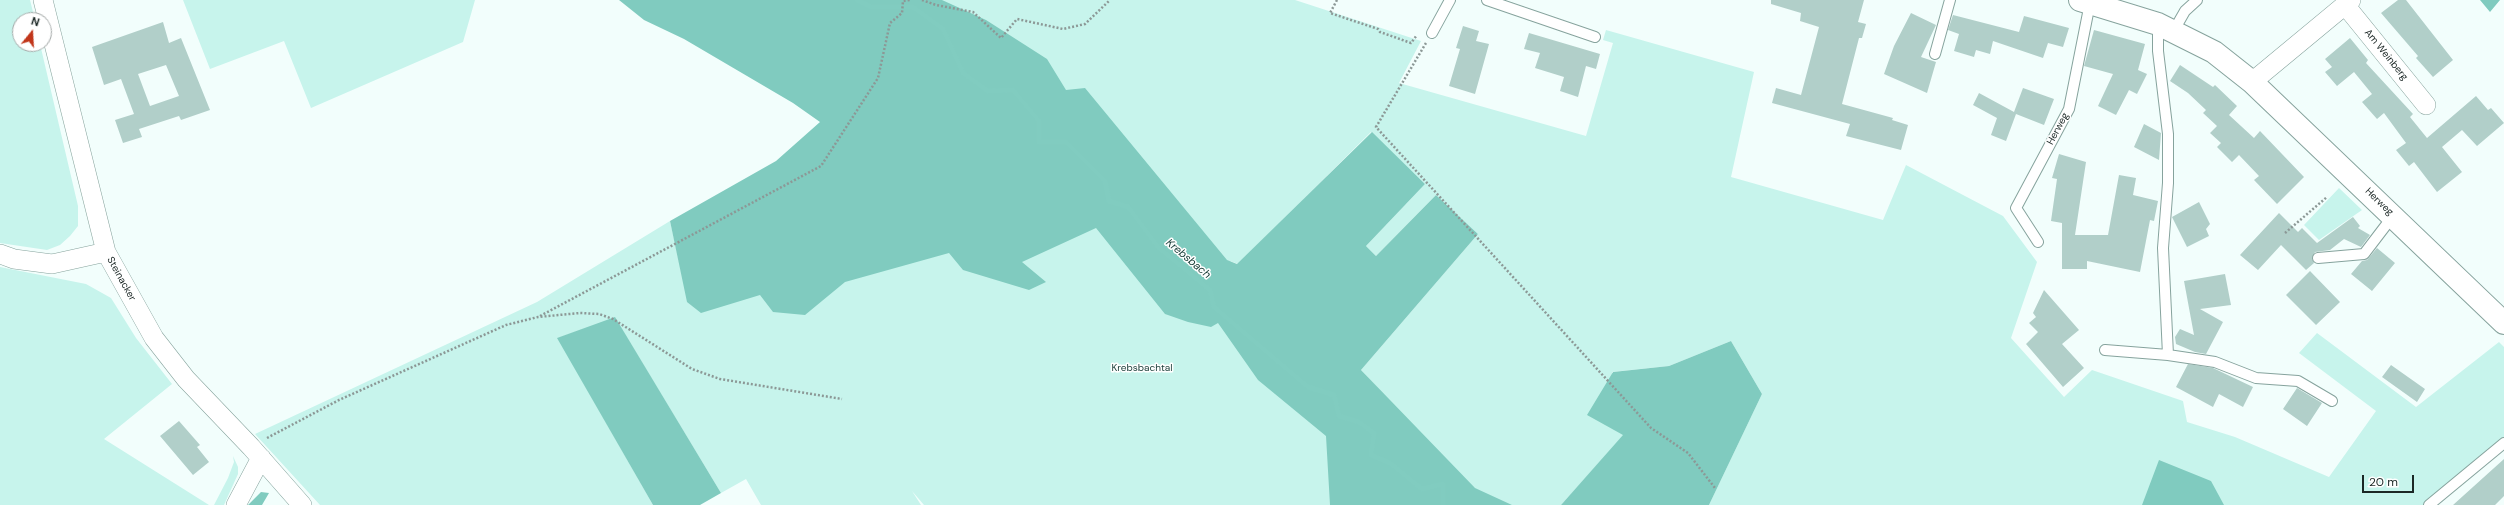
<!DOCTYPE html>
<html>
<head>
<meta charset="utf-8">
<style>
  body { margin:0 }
  #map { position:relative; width:2504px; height:505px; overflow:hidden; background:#f2fefc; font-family:"DM Sans",sans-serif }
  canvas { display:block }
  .north { position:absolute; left:12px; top:12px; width:40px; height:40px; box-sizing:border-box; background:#fff; border:1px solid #a4a9a8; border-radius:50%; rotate:18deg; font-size:11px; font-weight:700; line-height:16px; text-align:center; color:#1b2725 }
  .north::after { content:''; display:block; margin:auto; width:14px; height:18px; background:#c1361a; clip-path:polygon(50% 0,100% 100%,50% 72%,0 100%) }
  .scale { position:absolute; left:2362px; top:475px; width:52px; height:18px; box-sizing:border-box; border:2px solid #1b2725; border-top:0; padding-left:5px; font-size:12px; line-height:14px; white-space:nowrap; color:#1b2725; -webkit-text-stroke:3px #fff; paint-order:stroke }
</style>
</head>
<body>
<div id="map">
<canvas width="2504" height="505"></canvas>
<div class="north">N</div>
<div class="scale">20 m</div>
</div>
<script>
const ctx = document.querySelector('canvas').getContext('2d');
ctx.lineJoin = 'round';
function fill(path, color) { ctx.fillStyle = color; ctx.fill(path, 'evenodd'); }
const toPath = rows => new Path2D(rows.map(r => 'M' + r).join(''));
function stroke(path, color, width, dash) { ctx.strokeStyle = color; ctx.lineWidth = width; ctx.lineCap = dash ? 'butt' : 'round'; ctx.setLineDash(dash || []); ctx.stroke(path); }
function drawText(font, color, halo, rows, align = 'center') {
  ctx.font = font + ' "DM Sans",sans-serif'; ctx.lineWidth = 3; ctx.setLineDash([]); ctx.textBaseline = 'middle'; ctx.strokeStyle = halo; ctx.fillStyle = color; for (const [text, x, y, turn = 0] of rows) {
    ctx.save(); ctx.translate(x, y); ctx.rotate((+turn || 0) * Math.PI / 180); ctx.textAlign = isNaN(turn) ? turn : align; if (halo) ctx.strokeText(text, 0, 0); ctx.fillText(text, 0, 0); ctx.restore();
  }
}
const green = toPath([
  [0,0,30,0,35,20,20,20,20,44,40,44,78,206,78,226,70,236,60,245,47,250,0,243],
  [183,0,475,0,463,42,311,108,284,41,210,69],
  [664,0,1295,0,1421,41,1399,83,1586,136,1613,43,1603,40,1606,30,1754,72,1731,177,1883,220,1906,165,2003,216,2037,262,2011,338,2064,397,2092,370,2183,401,2187,422,2235,437,2329,477,2376,411,2299,353,2317,333,2416,407,2499,342,2504,347,2504,442,2425,505,1709,505,1762,394,1731,341,1669,366,1612,372,1624,435,1561,505,924,505,912,491,921,505,761,505,746,479,721,493,615,318,558,338,653,505,320,505,255,434,537,302,670,221,682,275,937,81],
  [1371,132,1425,184,1366,246,1376,256,1436,195,1478,234,1361,370,1377,387,1230,261,1238,264],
  [2339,188,2362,210,2319,240,2304,225],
  [0,267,86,284,111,298,136,338,172,384,104,439,209,505,0,505],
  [233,456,238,467,238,474,224,505,214,505,228,478,234,462]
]);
const forest = toPath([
  [619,0,942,0,986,20,1047,59,1066,90,1085,88,1227,260,1237,264,1372,132,1425,184,1366,246,1376,256,1436,195,1478,234,1361,370,1475,488,1512,505,1330,505,1326,436,1258,380,1218,323,1211,327,1188,322,1165,314,1096,228,1022,262,1046,282,1029,290,963,270,949,253,845,282,805,315,773,312,760,295,701,313,687,302,670,221,776,161,820,122,793,103,684,39,644,20],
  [2480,0,2500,0,2490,12],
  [615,317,721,493,700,505,653,505,557,338],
  [1731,341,1762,394,1709,505,1561,505,1623,435,1587,415,1613,372,1669,366],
  [2159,460,2211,481,2224,505,2142,505],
  [261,492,269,493,262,505,248,505]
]);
const stream = toPath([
  [857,0,871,7,913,7,943,29,963,73,988,91,1013,90,1039,121,1039,142,1066,142,1105,181,1109,201,1128,207,1159,248,1210,290,1214,307,1308,387,1334,395,1339,416,1359,422,1374,433,1371,455,1390,463,1422,489,1443,484,1443,505]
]);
const building = toPath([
  [1771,0,1864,0,1858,22,1866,24,1862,38,1859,38,1842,104,1893,118,1892,120,1908,125,1901,150,1846,136,1850,124,1772,103,1776,88,1801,95,1819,27,1800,21,1801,13,1771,4],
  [2398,0,2406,0,2453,60,2433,77,2416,58,2418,56,2381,13],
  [1911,13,1936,25,1921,57,1936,62,1927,93,1884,74,1894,46],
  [1953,15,2019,32,2024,16,2069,28,2063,47,2048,43,2043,58,1993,41,1990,54,1976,50,1974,57,1954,51,1959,34,1948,30],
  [163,22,169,43,181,38,210,110,181,120,179,116,139,129,142,137,123,143,115,120,134,114,121,79,104,85,92,47],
  [166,65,179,96,150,106,138,74],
  [1463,26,1479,31,1476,41,1489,44,1475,94,1449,86,1460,49,1456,48],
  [2094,30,2145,44,2138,70,2147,74,2137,94,2129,90,2116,115,2098,106,2113,74,2084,66],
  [1529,33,1600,54,1596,69,1586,66,1578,97,1560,91,1564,77,1535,68,1540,53,1524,49],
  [2350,38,2368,60,2366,63,2413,114,2410,117,2427,138,2476,96,2488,110,2491,108,2504,123,2477,146,2462,130,2442,147,2462,172,2437,192,2414,162,2409,166,2396,150,2406,143,2384,113,2377,119,2362,102,2372,94,2354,72,2337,86,2325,72,2332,67,2325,59],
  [2180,65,2213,87,2215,85,2237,106,2229,115,2254,138,2260,131,2304,177,2277,204,2254,180,2259,176,2239,155,2232,162,2217,147,2221,143,2210,133,2217,126,2203,113,2206,110,2188,93,2170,81],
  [2023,88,2054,99,2044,125,2016,114,2006,141,1991,135,1997,118,1973,105,1979,93,2014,112],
  [2144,124,2161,133,2159,160,2134,147],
  [2059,154,2086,162,2075,235,2108,235,2119,175,2136,178,2133,195,2158,201,2154,221,2150,220,2140,272,2087,261,2087,269,2062,269,2062,223,2051,221,2057,179,2052,178],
  [2199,202,2210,224,2206,229,2209,236,2187,247,2172,217],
  [2279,213,2298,232,2302,228,2317,243,2353,217,2360,226,2358,228,2370,235,2361,247,2344,239,2330,250,2315,252,2312,258,2314,263,2306,270,2281,245,2258,270,2240,255],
  [2377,248,2395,263,2372,291,2351,274,2362,261,2367,260],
  [2310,271,2340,302,2316,325,2286,295],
  [2225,274,2231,305,2200,309,2223,322,2206,354,2195,352,2176,344,2175,337,2180,329,2194,335,2184,281],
  [2044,290,2079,330,2062,344,2084,368,2063,387,2026,344,2038,332,2029,323,2036,317,2033,313],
  [2188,364,2213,368,2253,387,2243,407,2219,394,2213,407,2176,387],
  [2391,365,2425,389,2417,402,2382,377],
  [2297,388,2322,403,2307,426,2283,409],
  [179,421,200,445,197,447,209,462,193,475,160,436],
  [2504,459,2504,496,2495,505,2453,505]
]);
const path = toPath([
  [922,0,936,5,973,12,1001,38,1017,19,1063,29,1085,24,1110,0],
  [1337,0,1330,13,1378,29,1380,32,1411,43,1417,35],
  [1426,43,1376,127,1651,428,1688,453,1715,488],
  [2285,233,2327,197],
  [540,316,821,166,878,78,890,23,902,13,903,1,910,0],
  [267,438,339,400,506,325,538,317,580,313,599,314,613,319,692,369,720,379,842,399]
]);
const service = toPath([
  [1487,0,1595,37],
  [2158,24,2158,51,2168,134,2168,183,2163,248,2168,355],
  [2173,32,2185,11,2197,0],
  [1432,33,1450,0],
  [1935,54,1950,0],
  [2038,242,2016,208,2069,109,2090,3],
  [2318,258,2364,254,2393,216],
  [2105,350,2168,355,2215,362,2256,378,2298,381,2332,401],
  [2429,505,2504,443]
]);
const minor = toPath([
  [43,0,106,252,154,338,186,379,251,447,302,505],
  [2345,5,2426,105],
  [2252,82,2351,0],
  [0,254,14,259,52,264,106,252],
  [236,505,261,458]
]);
const tertiary = toPath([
  [2080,0,2158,24,2214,52,2252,82,2504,323]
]);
const streetNames = [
  ["Am Weinberg",2386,55,51],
  ["Herweg",2058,129,-62],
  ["Herweg",2379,202,44],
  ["Steinacker",121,279,61]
];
const parkNames = [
  ["Krebsbachtal",1142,368]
];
const waterNames = [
  ["Krebsbach",1188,259,40]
];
fill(green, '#c7f4ec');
fill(forest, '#80cbbf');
stroke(stream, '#81ccc0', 5);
fill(building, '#b1cfc9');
stroke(service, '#86a39d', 12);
stroke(minor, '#86a39d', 20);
stroke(tertiary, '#86a39d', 24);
stroke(path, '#8c9896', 2.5, [2, 2]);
stroke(service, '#fff', 10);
stroke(minor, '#fff', 19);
stroke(tertiary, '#fff', 22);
drawText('10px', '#1b2725', '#fff', streetNames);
drawText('10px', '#173b36', '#fff', parkNames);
drawText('italic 11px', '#123732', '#fff', waterNames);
</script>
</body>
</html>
